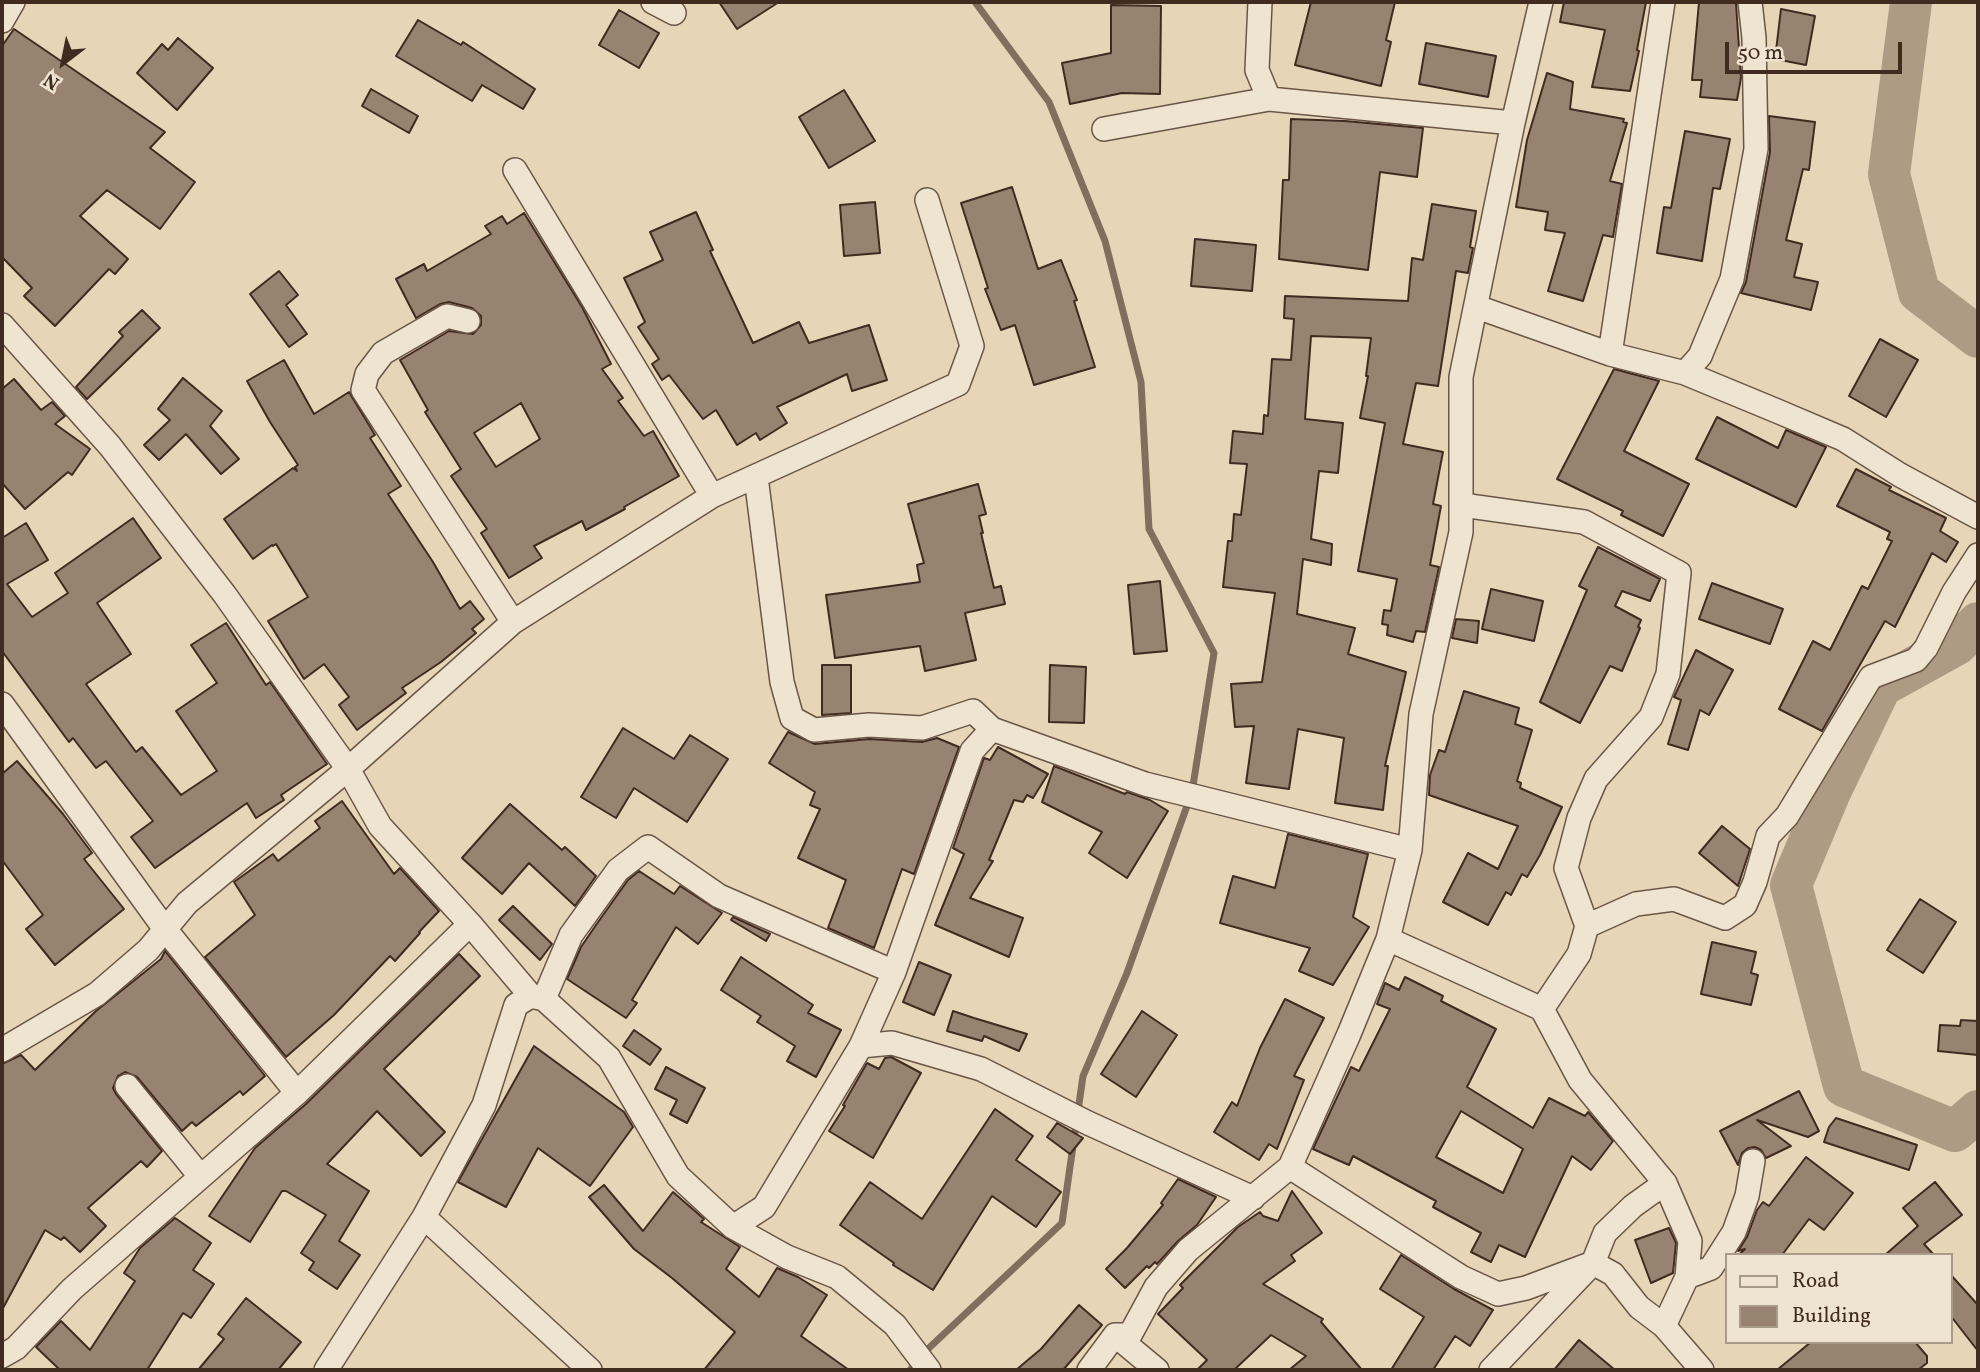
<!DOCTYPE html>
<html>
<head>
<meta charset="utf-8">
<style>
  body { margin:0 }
  #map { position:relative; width:1980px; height:1372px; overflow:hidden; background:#e6d5b7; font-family:Vollkorn,serif }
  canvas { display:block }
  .frame { position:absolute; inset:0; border:4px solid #412b21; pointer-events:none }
  .legend { position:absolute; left:1725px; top:1253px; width:228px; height:91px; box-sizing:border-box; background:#efe4d0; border:2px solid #a99a8a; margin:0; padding:9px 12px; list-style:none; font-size:21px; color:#412b21 }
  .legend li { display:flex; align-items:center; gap:14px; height:35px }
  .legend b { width:35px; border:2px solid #a99a8a }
  .north { position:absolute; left:28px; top:28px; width:70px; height:70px; -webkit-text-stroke:5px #efe4d0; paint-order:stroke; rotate:212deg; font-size:19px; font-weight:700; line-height:28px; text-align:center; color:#412b21 }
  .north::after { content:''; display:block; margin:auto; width:24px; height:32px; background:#412b21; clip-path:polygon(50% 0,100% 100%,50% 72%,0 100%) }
  .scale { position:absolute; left:1725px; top:42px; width:177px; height:32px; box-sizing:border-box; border:4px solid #412b21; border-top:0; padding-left:9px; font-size:21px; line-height:24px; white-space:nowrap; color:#412b21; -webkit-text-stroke:5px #efe4d0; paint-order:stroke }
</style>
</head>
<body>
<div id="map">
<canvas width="1980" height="1372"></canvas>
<div class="frame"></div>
<ul class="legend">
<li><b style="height:9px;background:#efe4d0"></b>Road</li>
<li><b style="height:19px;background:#97836f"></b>Building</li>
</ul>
<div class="north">N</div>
<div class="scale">50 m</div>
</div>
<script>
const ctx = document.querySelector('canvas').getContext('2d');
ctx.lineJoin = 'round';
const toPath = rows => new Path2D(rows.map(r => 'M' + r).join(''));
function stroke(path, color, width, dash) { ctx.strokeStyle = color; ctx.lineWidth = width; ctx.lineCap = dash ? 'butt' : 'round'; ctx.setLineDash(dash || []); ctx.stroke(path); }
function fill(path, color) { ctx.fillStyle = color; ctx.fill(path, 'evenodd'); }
const stream = toPath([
  [910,1370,930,1347,1062,1223,1083,1076,1127,973,1192,792,1214,653,1149,529,1141,382,1105,241,1049,102,975,2]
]);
const river = toPath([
  [1911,2,1889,174,1919,292,1978,337],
  [1978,623,1957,644,1881,686,1830,792,1791,885,1844,1086,1955,1131,1978,1111]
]);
const building = toPath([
  [719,2,779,2,737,29,719,2],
  [1311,2,1395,2,1386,40,1391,42,1381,86,1295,65,1311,2],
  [1564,2,1646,2,1637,50,1639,51,1630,91,1592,87,1605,30,1560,22,1564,2],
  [1699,2,1736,3,1741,78,1737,100,1700,97,1702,80,1692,80,1699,2],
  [1111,5,1161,6,1160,94,1122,93,1070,104,1062,63,1111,53,1111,5],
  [1781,9,1815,16,1806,65,1775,59,1781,9],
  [619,10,659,33,639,68,599,45,619,10],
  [418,20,461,45,463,42,535,89,523,109,482,85,472,101,396,56,418,20],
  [14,29,165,132,150,148,195,182,160,229,107,190,80,216,128,259,115,274,109,269,55,326,24,296,32,288,2,257,2,46,14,29],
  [178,38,213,68,177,110,137,73,162,44,168,50,178,38],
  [1426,43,1496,56,1488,97,1419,84,1426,43],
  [1547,73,1573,82,1570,109,1624,119,1623,122,1627,123,1610,181,1622,184,1613,237,1603,235,1583,301,1548,291,1565,233,1545,230,1548,212,1516,207,1527,140,1547,73],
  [371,89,418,116,409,133,362,106,371,89],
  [844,90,875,141,829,168,799,117,844,90],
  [1769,116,1815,122,1809,170,1803,169,1786,240,1802,244,1794,277,1818,282,1811,310,1741,293,1746,282,1770,152,1769,116],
  [1291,119,1345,121,1423,128,1417,177,1380,172,1368,270,1279,259,1283,180,1289,180,1291,119],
  [1685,131,1730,139,1720,189,1713,188,1702,261,1657,253,1664,207,1671,208,1685,131],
  [1012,187,1038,269,1061,260,1077,300,1074,301,1095,367,1034,385,1015,325,1001,330,985,289,988,288,961,203,1012,187],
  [875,202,880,253,844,256,840,205,875,202],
  [1432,204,1476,211,1470,247,1473,248,1468,273,1456,271,1438,386,1416,383,1403,444,1443,452,1433,504,1441,506,1430,565,1439,567,1425,632,1416,631,1413,642,1387,635,1388,625,1382,624,1384,610,1391,611,1397,579,1358,571,1385,423,1360,418,1368,376,1366,376,1371,338,1311,336,1305,419,1343,423,1338,473,1319,471,1311,539,1332,544,1331,565,1303,559,1297,614,1355,628,1348,654,1406,672,1385,766,1388,766,1383,810,1335,803,1344,738,1298,729,1289,789,1246,783,1254,726,1235,727,1231,684,1262,682,1275,593,1223,587,1228,541,1232,541,1234,514,1241,515,1247,464,1230,463,1233,431,1263,434,1264,415,1268,416,1272,359,1291,360,1294,319,1284,318,1285,296,1408,301,1412,258,1423,260,1432,204],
  [696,212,713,250,710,251,753,343,799,322,809,343,869,325,887,380,852,391,847,374,777,407,787,423,760,440,756,433,737,445,716,410,703,419,669,375,662,380,652,364,659,359,638,327,645,322,624,278,663,260,650,232,696,212],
  [524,213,582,307,611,364,602,369,623,398,618,401,644,436,653,431,679,476,624,507,625,509,586,530,582,521,534,546,542,558,509,578,481,533,487,529,451,476,461,469,425,412,428,410,400,360,449,331,473,334,481,325,481,316,472,308,449,302,440,304,416,318,396,279,424,264,427,271,491,234,485,226,502,216,507,224,524,213],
  [521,403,540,439,496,467,474,433,521,403],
  [1195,239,1256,245,1252,291,1191,286,1195,239],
  [279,271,298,295,286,305,307,334,289,347,250,294,279,271],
  [142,310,160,328,87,399,76,387,123,336,119,332,142,310],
  [1880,339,1918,360,1886,417,1849,396,1880,339],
  [284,360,314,414,349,392,375,435,370,438,401,486,388,494,433,562,460,609,470,601,484,619,472,629,476,633,441,662,402,688,406,693,357,730,339,705,349,697,324,664,304,679,268,621,308,597,276,544,273,546,272,545,253,559,224,519,293,468,297,471,295,467,298,465,270,422,247,381,284,360],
  [1614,369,1659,381,1624,451,1689,484,1663,536,1621,515,1623,511,1557,479,1614,369],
  [183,378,222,411,210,426,239,459,221,474,186,434,159,460,144,445,170,420,158,409,183,378],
  [14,379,41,410,52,402,65,416,55,424,90,449,72,475,68,472,25,509,2,483,2,389,14,379],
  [1717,417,1778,448,1786,430,1826,447,1796,507,1696,459,1717,417],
  [1856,469,1891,487,1889,490,1946,518,1940,531,1958,542,1946,562,1932,553,1895,627,1885,621,1822,731,1779,709,1813,641,1830,650,1862,586,1868,589,1892,541,1887,539,1890,532,1837,506,1856,469],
  [978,484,986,514,979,516,983,533,981,533,994,588,1001,586,1005,604,965,613,976,660,925,671,920,646,835,658,826,595,920,582,917,565,924,563,908,504,978,484],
  [133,518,161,558,97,603,131,654,86,684,136,752,142,747,181,795,217,771,176,711,217,683,191,645,226,623,266,685,270,682,327,764,281,795,284,800,256,818,247,803,155,868,131,837,153,821,106,761,96,768,73,738,69,742,2,651,2,538,26,523,48,560,7,584,32,617,68,593,55,573,133,518],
  [1598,547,1660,579,1650,601,1622,591,1615,606,1641,620,1638,627,1640,628,1622,671,1610,666,1580,723,1540,702,1587,590,1579,586,1598,547],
  [1160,581,1167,651,1134,654,1128,585,1160,581],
  [1712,583,1783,609,1770,644,1699,619,1712,583],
  [1491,589,1543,601,1534,641,1482,629,1491,589],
  [1456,619,1479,621,1477,643,1452,638,1456,619],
  [1696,650,1733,670,1709,715,1700,710,1688,750,1668,744,1681,700,1674,697,1696,650],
  [822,665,851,665,851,713,822,715,822,665],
  [1050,665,1086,667,1084,723,1049,722,1050,665],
  [1464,691,1519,708,1515,724,1532,730,1517,781,1521,783,1520,788,1562,807,1540,855,1527,877,1522,874,1511,895,1506,892,1488,925,1443,902,1468,853,1498,869,1518,826,1429,795,1430,775,1439,750,1445,752,1464,691],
  [623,728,674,759,690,735,728,759,687,822,634,788,616,818,581,797,623,728],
  [788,732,815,744,869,739,922,742,937,738,959,747,914,874,902,869,874,948,828,928,846,880,798,858,820,809,810,805,815,792,769,763,788,732],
  [998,747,1048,774,1033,798,1027,795,1023,802,1014,800,989,860,993,861,970,898,1023,918,1009,957,935,925,964,854,953,848,984,758,990,760,998,747],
  [17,761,63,814,92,853,84,859,124,909,55,965,26,929,43,915,2,860,2,774,17,761],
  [1054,766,1125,794,1127,792,1150,800,1168,811,1127,878,1089,853,1102,832,1042,802,1054,766],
  [342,801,394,874,400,868,439,911,419,932,420,933,395,961,390,956,334,1015,286,1057,205,957,255,915,234,882,273,854,278,861,320,828,315,821,342,801],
  [510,804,562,850,565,847,596,876,575,906,529,863,502,894,462,858,510,804],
  [1722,826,1750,849,1738,886,1699,853,1722,826],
  [1288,834,1368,854,1353,917,1369,927,1333,985,1299,971,1310,948,1220,923,1233,876,1275,888,1288,834],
  [639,871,674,894,680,886,722,913,698,944,676,927,632,1000,637,1003,626,1018,567,979,581,947,596,925,628,880,639,871],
  [1920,899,1956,922,1923,973,1887,950,1920,899],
  [513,906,552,944,540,960,499,920,513,906],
  [733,917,770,934,766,941,731,920,733,917],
  [1712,942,1756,952,1751,973,1758,975,1751,1005,1701,994,1712,942],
  [165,951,265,1076,243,1095,240,1091,196,1126,192,1122,182,1131,137,1077,125,1072,118,1076,113,1088,116,1094,162,1151,147,1167,141,1161,88,1208,106,1226,80,1252,64,1237,61,1240,45,1230,2,1310,2,1064,21,1055,35,1070,96,1011,161,959,165,951],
  [459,954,480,976,384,1069,445,1132,421,1156,377,1111,327,1164,369,1191,339,1241,360,1255,337,1289,309,1270,314,1262,301,1253,326,1215,286,1191,282,1191,250,1242,209,1216,255,1148,306,1104,459,954],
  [741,957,813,1005,808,1013,841,1030,816,1077,787,1061,795,1046,757,1022,761,1016,721,990,741,957],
  [919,962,951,975,934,1015,903,1002,919,962],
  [1405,977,1443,996,1441,1001,1496,1029,1467,1087,1533,1128,1549,1098,1585,1116,1588,1112,1613,1141,1591,1170,1572,1156,1525,1257,1499,1245,1491,1262,1471,1252,1481,1233,1433,1207,1436,1201,1353,1156,1349,1165,1313,1149,1351,1067,1359,1071,1390,1009,1377,1004,1385,983,1399,990,1405,977],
  [1461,1111,1523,1149,1503,1193,1436,1157,1461,1111],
  [1285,999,1324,1018,1294,1076,1304,1080,1277,1149,1269,1144,1259,1160,1214,1132,1232,1102,1237,1106,1260,1048,1285,999],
  [953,1011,974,1018,1027,1034,1019,1051,984,1036,982,1041,947,1031,953,1011],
  [1142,1011,1177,1035,1136,1097,1101,1074,1142,1011],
  [1961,1020,1978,1021,1978,1055,1938,1051,1940,1025,1960,1026,1961,1020],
  [634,1030,661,1049,650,1065,623,1046,634,1030],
  [534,1046,624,1112,633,1127,590,1186,538,1148,506,1207,458,1182,534,1046],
  [891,1057,921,1073,873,1158,829,1131,845,1106,843,1105,867,1063,879,1069,885,1058,891,1057],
  [666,1067,705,1088,687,1123,670,1114,677,1100,655,1089,666,1067],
  [1799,1091,1819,1131,1808,1137,1757,1120,1791,1146,1766,1158,1761,1150,1755,1147,1748,1148,1742,1153,1738,1165,1720,1131,1799,1091],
  [995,1109,1033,1136,1016,1160,1061,1192,1036,1227,992,1196,933,1290,893,1265,894,1263,840,1225,870,1182,922,1219,995,1109],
  [1836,1118,1917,1145,1909,1170,1824,1142,1829,1127,1836,1118],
  [1057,1123,1083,1138,1070,1154,1047,1137,1057,1123],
  [1806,1157,1853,1193,1824,1230,1809,1219,1782,1255,1739,1255,1745,1249,1738,1251,1747,1237,1757,1210,1763,1202,1769,1206,1806,1157],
  [1178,1179,1216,1197,1197,1225,1178,1241,1157,1264,1155,1262,1149,1268,1147,1266,1125,1288,1106,1269,1127,1248,1163,1205,1161,1203,1178,1179],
  [1935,1182,1962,1215,1924,1244,1934,1255,1885,1255,1918,1226,1903,1208,1935,1182],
  [604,1185,643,1231,673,1192,704,1219,701,1222,740,1247,726,1269,759,1297,777,1268,798,1277,827,1295,801,1336,849,1370,704,1370,735,1332,672,1278,634,1249,589,1197,604,1185],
  [1292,1191,1322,1233,1291,1255,1295,1261,1263,1284,1323,1319,1321,1322,1362,1370,1289,1370,1306,1356,1271,1335,1234,1370,1197,1370,1207,1360,1158,1314,1183,1288,1180,1285,1238,1227,1260,1212,1263,1216,1278,1221,1292,1191],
  [175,1218,211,1243,193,1270,214,1284,191,1318,183,1313,147,1370,60,1370,36,1347,61,1321,90,1350,135,1281,124,1273,140,1248,175,1218],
  [1669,1228,1676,1243,1673,1273,1651,1283,1635,1240,1669,1228],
  [1401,1255,1454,1289,1493,1310,1470,1346,1455,1336,1433,1370,1391,1370,1424,1317,1380,1289,1401,1255],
  [1950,1274,1978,1305,1978,1351,1950,1315,1950,1274],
  [246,1298,301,1342,278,1370,198,1370,224,1339,218,1334,246,1298],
  [1079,1305,1102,1325,1063,1370,1016,1370,1041,1349,1079,1305],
  [1579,1340,1615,1370,1554,1370,1579,1340],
  [1811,1342,1915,1342,1927,1356,1927,1363,1918,1370,1777,1370,1811,1342]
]);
const street = toPath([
  [653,2,674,13],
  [1260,2,1257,70,1269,99],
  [2,21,13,2],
  [1104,129,1269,99,1513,123],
  [515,170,712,496],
  [1477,307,1610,354,1685,373,1777,411,1843,439,1900,475,1978,517],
  [468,321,447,316,383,353,367,374,363,390,513,622],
  [2,325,110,446,225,595,348,769,380,826,470,924,531,996,544,999,609,1058,678,1176,733,1227,787,1257,837,1277,895,1325,929,1370],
  [1610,354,1663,2],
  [1685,373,1700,356,1732,279,1756,149,1754,38,1750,2],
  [756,477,782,682,792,718,814,730,869,725,922,728,973,711,992,729],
  [1462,505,1584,522,1679,573,1668,674,1651,717,1596,779,1579,818,1566,868,1587,926,1579,954,1542,1009],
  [2,704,165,929,297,1093],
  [1587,926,1636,904,1674,899,1725,918,1745,905,1755,882,1768,836,1787,816,1871,677,1916,660,1926,648,1954,592,1978,555],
  [1388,939,1542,1009,1580,1080,1665,1183,1633,1206,1605,1233,1593,1263,1491,1370],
  [544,999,571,935,618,870,648,847,719,896,894,972],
  [861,1046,892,1043,981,1069,1088,1123,1253,1198],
  [2,1050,97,994,148,950,187,903,348,769,513,622,712,496,958,384,972,346,927,200],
  [127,1086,200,1176],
  [1290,1167,1461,1277,1498,1294,1526,1288,1593,1263,1613,1274,1639,1307,1664,1326,1702,1370],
  [424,1217,590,1370],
  [733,1227,764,1207,861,1046,894,972,972,751,992,729,1145,784,1410,850],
  [1687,1277,1711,1268,1734,1232,1747,1196,1753,1161],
  [1664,1326,1687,1277,1690,1241,1665,1183],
  [1115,1335,1157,1370],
  [2,1356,16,1348,72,1289,297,1093,470,924],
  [326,1370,424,1217,484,1105,516,1005,531,996],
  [1089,1370,1115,1335,1130,1335,1156,1287,1188,1250,1290,1167,1349,1034,1388,939,1410,850,1421,714,1461,532,1461,377,1513,123,1541,2]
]);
stroke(stream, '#826e5c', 7);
stroke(river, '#ae9b84', 42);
fill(building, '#97836f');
stroke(building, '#412b21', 2);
stroke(street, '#6a5646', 26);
stroke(street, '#efe4d0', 23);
</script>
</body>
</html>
